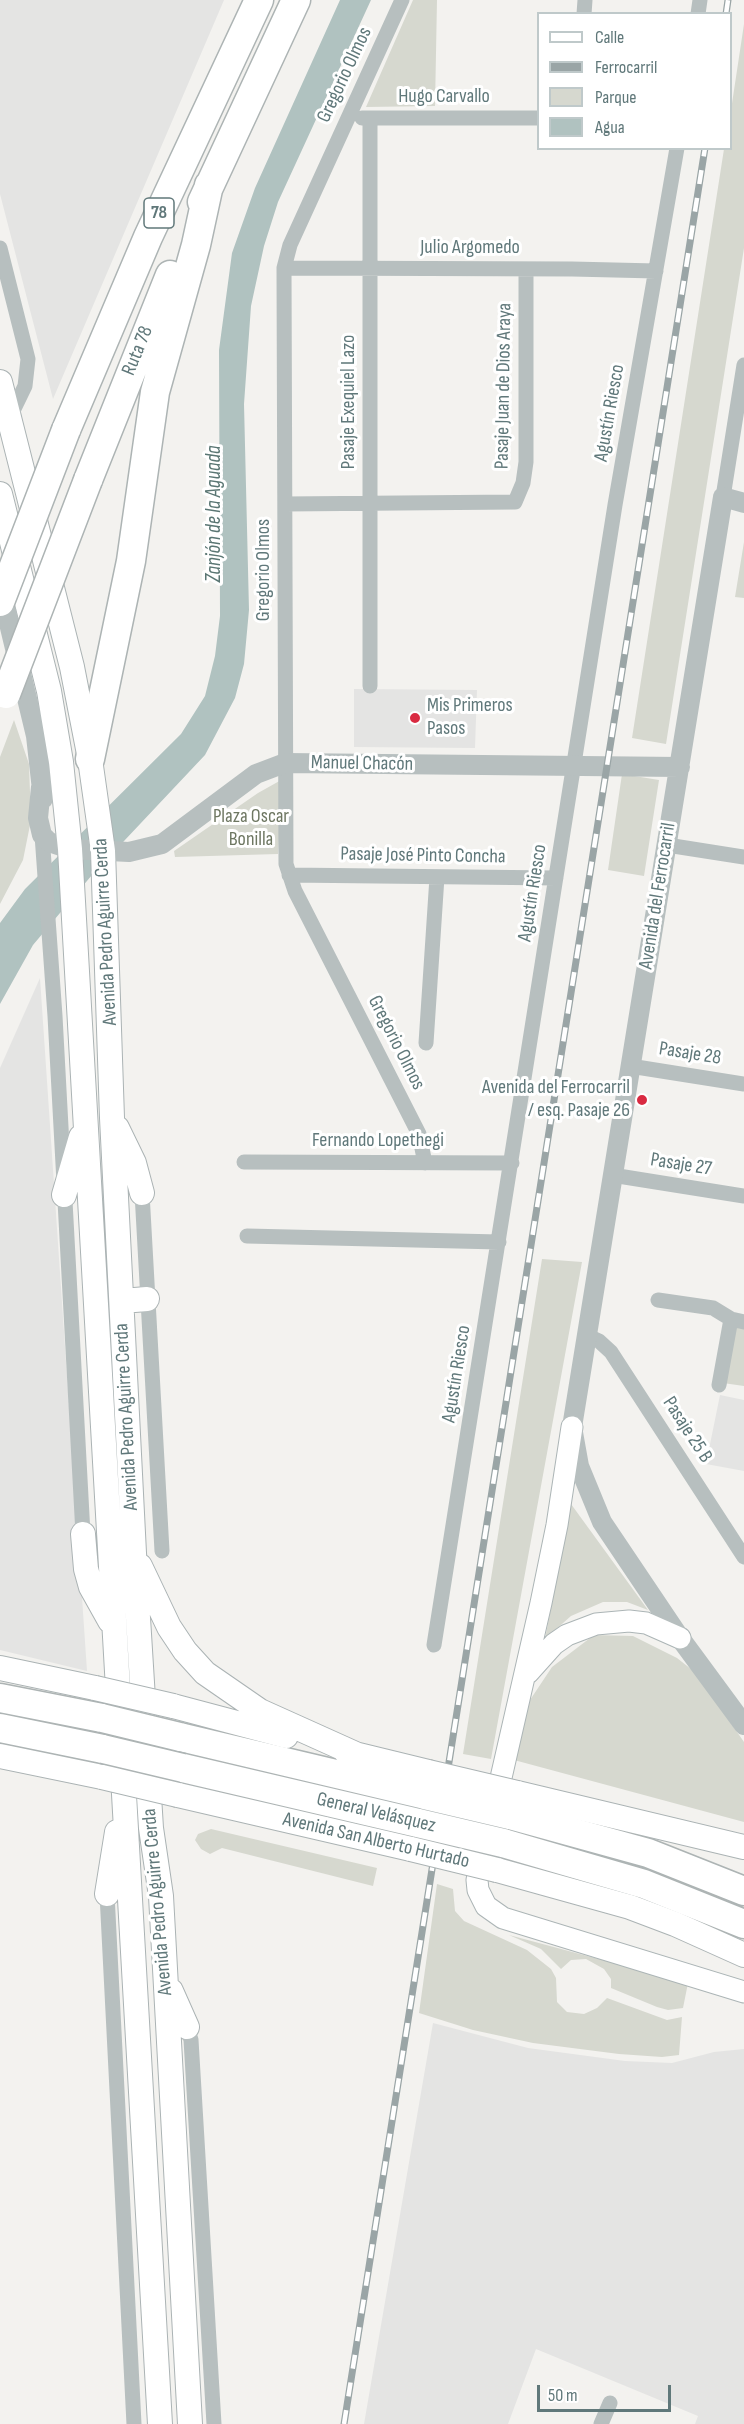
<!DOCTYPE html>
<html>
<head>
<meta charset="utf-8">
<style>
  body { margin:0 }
  #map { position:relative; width:744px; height:2424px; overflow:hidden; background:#f3f2ef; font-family:"Sofia Sans Condensed",sans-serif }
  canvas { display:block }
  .legend { position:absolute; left:537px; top:12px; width:195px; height:138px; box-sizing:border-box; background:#fff; border:2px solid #bfc9ca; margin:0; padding:8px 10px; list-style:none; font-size:18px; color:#60787a }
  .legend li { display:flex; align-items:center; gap:12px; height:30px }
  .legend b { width:30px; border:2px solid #bfc9ca }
  .scale { position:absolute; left:537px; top:2385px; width:134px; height:27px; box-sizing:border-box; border:3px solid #60787a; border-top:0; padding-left:8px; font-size:18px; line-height:21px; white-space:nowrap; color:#60787a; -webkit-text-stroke:4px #fff; paint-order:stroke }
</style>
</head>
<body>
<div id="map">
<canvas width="744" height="2424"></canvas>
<ul class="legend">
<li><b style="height:8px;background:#fff"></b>Calle</li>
<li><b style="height:8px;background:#9aa5a6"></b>Ferrocarril</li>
<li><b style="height:16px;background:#d6d8cf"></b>Parque</li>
<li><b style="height:16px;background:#b0c2c0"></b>Agua</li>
</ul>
<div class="scale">50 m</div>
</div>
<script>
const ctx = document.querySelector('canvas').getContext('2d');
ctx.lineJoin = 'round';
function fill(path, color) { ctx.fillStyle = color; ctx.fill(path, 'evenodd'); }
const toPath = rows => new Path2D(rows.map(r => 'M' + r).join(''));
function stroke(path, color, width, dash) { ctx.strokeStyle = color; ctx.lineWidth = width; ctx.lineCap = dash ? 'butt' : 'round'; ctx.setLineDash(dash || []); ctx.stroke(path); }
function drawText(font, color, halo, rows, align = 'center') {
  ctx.font = font + ' "Sofia Sans Condensed",sans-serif'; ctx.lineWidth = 6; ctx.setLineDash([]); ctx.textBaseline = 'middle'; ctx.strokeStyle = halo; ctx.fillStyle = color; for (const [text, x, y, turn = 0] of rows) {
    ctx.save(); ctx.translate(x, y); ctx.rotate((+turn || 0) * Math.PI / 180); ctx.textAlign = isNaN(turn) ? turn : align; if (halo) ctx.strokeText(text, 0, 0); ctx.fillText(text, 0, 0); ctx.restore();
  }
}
const built = toPath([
  [0,0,224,0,53,399,0,194],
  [354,689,477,690,475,748,354,747],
  [40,978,87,1671,0,1650,0,1068],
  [720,1395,744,1400,744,1471,706,1464],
  [433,2023,528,2048,625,2061,672,2063,714,2052,744,2049,744,2424,695,2424,698,2416,536,2349,508,2424,364,2424]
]);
const green = toPath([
  [413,0,437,0,435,106,366,107],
  [744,24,744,248,666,744,632,738,724,149,730,148,731,110],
  [744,542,744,598,735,597],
  [14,720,29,764,31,820,23,860,0,904,0,757],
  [622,774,659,780,644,876,608,870],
  [283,779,278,854,175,857,174,851,258,793],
  [542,1259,582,1262,491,1759,463,1754],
  [733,1324,744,1326,744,1386,723,1383],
  [571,1504,648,1610,627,1602,603,1602,571,1616,545,1639],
  [594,1635,633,1636,677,1658,696,1673,744,1742,744,1822,514,1760,530,1700,552,1667],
  [211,1829,377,1868,373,1886,222,1848,210,1854,201,1849,195,1840,198,1834],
  [437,1884,453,1889,455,1911,464,1921,527,1950,551,1969,556,1978,557,2002,567,2012,584,2014,597,2008,607,1998,667,2020,682,2017,679,2055,662,2057,619,2054,533,2043,473,2030,419,2013],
  [509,1935,688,1983,683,2008,668,2010,657,2007,611,1988,611,1979,604,1969,586,1959,571,1960,561,1969,541,1949]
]);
const water = toPath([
  [340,0,371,0,278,202,264,246,251,306,244,404,249,610,244,664,235,698,205,755,92,875,33,945,0,1004,0,923,25,889,181,734,205,696,215,656,220,616,219,350,232,253,255,188]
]);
const minor = toPath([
  [402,0,290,245,284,268,286,864,295,891,419,1134,425,1163],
  [584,14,585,0],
  [698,14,700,0],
  [362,118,538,118],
  [370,118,370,686],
  [0,248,28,359,25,386,9,419],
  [284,268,572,269,656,271],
  [723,497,744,365],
  [285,504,515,502,523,483,526,462,526,269],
  [42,835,55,1016,83,1534],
  [667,845,744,857],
  [289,875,556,878],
  [426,1043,437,877],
  [630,1066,744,1084],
  [244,1162,512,1163],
  [612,1175,744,1196],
  [142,1193,162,1551],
  [247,1236,499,1242],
  [658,1300,713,1308,731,1319,744,1322],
  [586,1335,599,1341,611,1352,744,1557],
  [719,1385,731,1319],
  [434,1645,615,505,677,148],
  [107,1894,134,2424],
  [187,2027,191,2040,214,2424],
  [601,2424,610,2403]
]);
const tertiary = toPath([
  [744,503,723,497,572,1427,579,1466,602,1522,680,1638,744,1725],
  [1,590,36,736,43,799],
  [41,787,38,818,42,835,49,842,70,849,129,852,162,844,256,774,285,763,680,767]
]);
const secondary = toPath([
  [528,1673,554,1644,567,1635,596,1624,629,1621,646,1623,680,1638],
  [495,1804,541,1603,557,1525,572,1427],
  [484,1849,477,1880,478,1890,486,1906,503,1918,744,1992]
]);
const primary = toPath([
  [0,382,72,667,90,759,103,851,112,1118,134,1553,151,1828,161,1896,190,2424],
  [0,494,49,691,61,762,70,849,160,2424],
  [117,1128,134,1163,142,1193],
  [64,1195,81,1137],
  [122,1301,147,1299],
  [83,1534,86,1569,91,1587,110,1621],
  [140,1566,169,1627,185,1651,205,1673,260,1711,360,1756],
  [0,1668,95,1688],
  [173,1706,286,1736],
  [346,1752,428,1772],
  [0,1756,102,1777],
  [517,1793,744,1847],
  [178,1795,411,1849],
  [497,1870,630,1907,675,1924,744,1955],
  [107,1894,117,1832],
  [171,1991,187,2027]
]);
const motorway = toPath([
  [202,202,296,0],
  [66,430,148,237,259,0],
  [88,480,170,275],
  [90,759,131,561,155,392,196,245,209,185],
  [0,1698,102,1718],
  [0,1728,103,1749],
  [180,1737,425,1795],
  [183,1768,418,1823],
  [510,1815,648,1853,744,1891],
  [503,1843,644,1884,744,1924]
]);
const rail = toPath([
  [726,14,728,0],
  [344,2424,705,148]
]);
const primaryBridge = toPath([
  [95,1688,173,1706],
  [428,1772,517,1793],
  [102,1777,178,1795],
  [411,1849,497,1870]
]);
const motorwayBridge = toPath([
  [0,602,66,430],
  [6,694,88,480],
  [102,1718,180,1737],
  [103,1749,183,1768],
  [425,1795,510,1815],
  [418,1823,503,1843]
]);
const markers = [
  [415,718,6,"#d92a41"],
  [642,1100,6,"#d92a41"]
];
const shields = [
  [159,213,30]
];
const shieldNames = [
  ["78",159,213]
];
const streetNames = [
  ["Gregorio Olmos",345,75,-65],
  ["Hugo Carvallo",444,97],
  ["Julio Argomedo",470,248],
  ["Ruta 78",138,351,-68],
  ["Pasaje Juan de Dios Araya",504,386,-89],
  ["Pasaje Exequiel Lazo",349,402,-90],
  ["Agustín Riesco",610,413,-80],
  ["Gregorio Olmos",264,570,-90],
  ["Manuel Chacón",362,764,1],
  ["Pasaje José Pinto Concha",423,856,1],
  ["Agustín Riesco",533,893,-81],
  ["Avenida del Ferrocarril",658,896,-81],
  ["Avenida Pedro Aguirre Cerda",106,932,-93],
  ["Gregorio Olmos",396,1043,63],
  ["Pasaje 28",690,1054,9],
  ["Fernando Lopethegi",378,1141],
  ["Pasaje 27",681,1165,9],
  ["Agustín Riesco",457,1374,-81],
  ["Avenida Pedro Aguirre Cerda",127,1417,-93],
  ["Pasaje 25 B",687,1430,57],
  ["General Velásquez",376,1813,13],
  ["Avenida San Alberto Hurtado",376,1841,13],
  ["Avenida Pedro Aguirre Cerda",158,1902,-95]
];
const poiNames = [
  ["Mis Primeros",427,706],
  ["Pasos",427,729],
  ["Avenida del Ferrocarril",630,1088,"right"],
  ["/ esq. Pasaje 26",630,1111,"right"]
];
const parkNames = [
  ["Plaza Oscar",251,817],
  ["Bonilla",251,840]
];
const waterNames = [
  ["Zanjón de la Aguada",215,514,-90]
];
fill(built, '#e4e4e3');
fill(green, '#d6d8cf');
fill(water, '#b0c2c0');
stroke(secondary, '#acb5b6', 23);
stroke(primary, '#abb3b4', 26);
stroke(motorway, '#adb4b4', 31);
stroke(minor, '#b7bfbf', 15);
stroke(tertiary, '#b7bfbf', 20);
stroke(secondary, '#fff', 21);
stroke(primary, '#fff', 24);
stroke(motorway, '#fff', 28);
stroke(rail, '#9aa5a6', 7);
stroke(rail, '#fff', 4.5, [14]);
stroke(primaryBridge, '#abb3b4', 26, []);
stroke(motorwayBridge, '#adb4b4', 31, []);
stroke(primaryBridge, '#fff', 24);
stroke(motorwayBridge, '#fff', 28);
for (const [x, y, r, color] of markers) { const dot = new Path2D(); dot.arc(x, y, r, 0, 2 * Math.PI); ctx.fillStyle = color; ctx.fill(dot); stroke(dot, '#fff', 2); }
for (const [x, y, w] of shields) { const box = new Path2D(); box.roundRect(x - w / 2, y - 15, w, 30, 4.5); ctx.fillStyle = '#fff'; ctx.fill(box); stroke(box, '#60787a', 1.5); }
drawText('bold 18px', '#60787a', null, shieldNames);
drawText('20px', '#60787a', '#fff', streetNames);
drawText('20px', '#60787a', '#fff', poiNames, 'left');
drawText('20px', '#6e7762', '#fff', parkNames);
drawText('italic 21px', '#5a7673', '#fff', waterNames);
</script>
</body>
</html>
